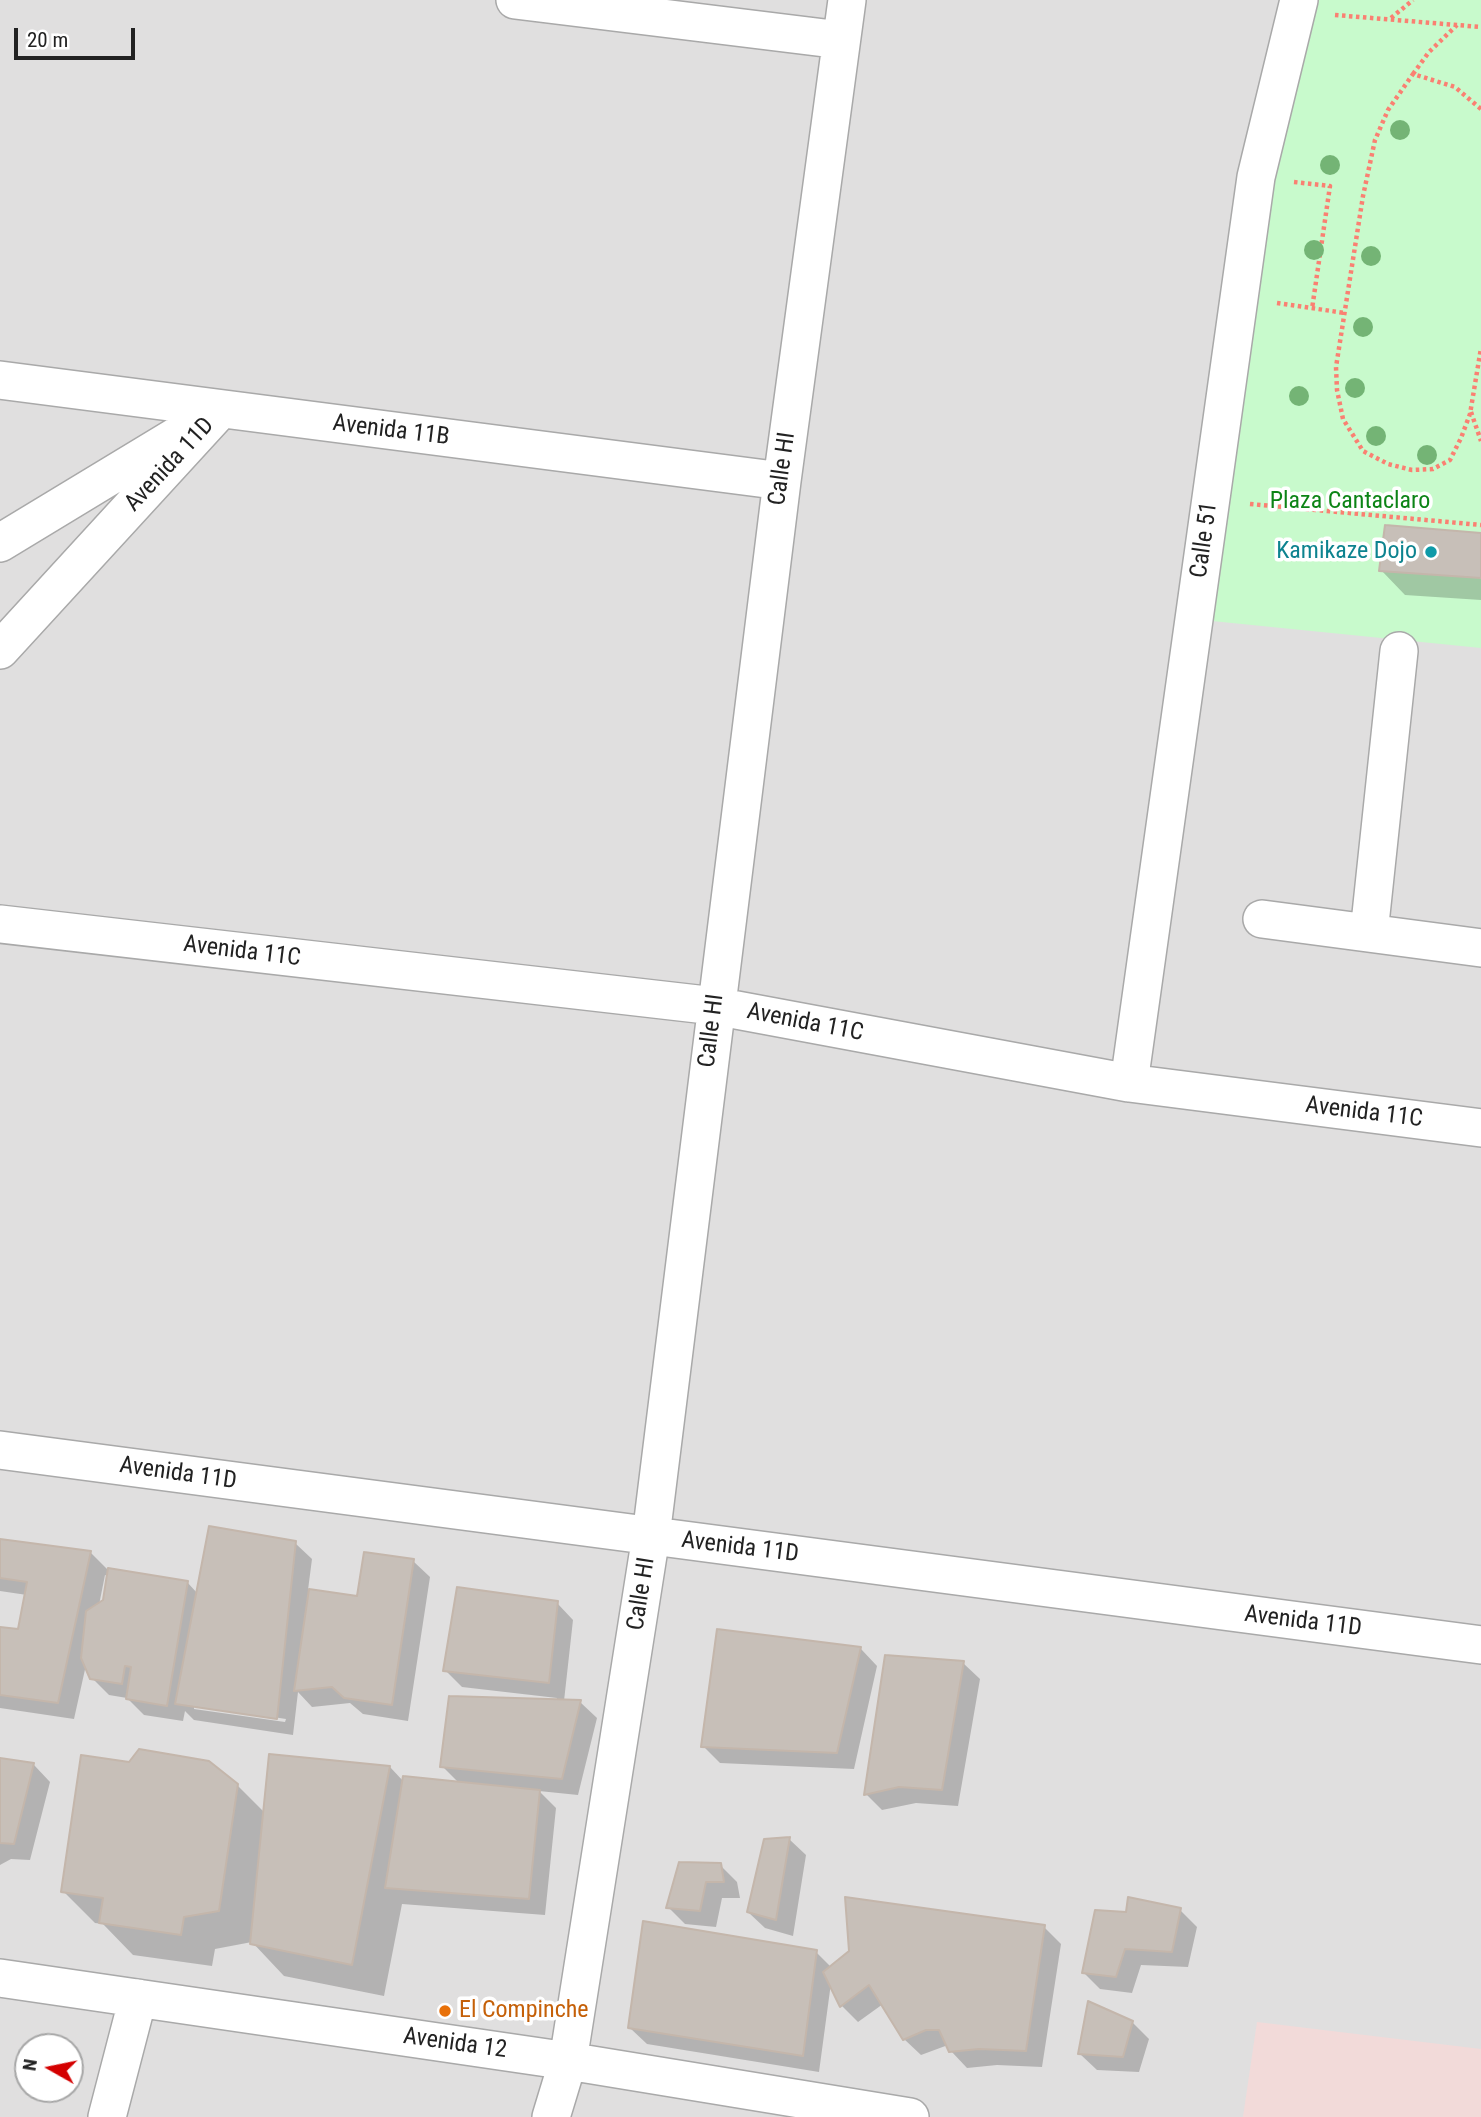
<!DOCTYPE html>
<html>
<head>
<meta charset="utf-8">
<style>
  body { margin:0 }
  #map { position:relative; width:1481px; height:2117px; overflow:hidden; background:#f2efe9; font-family:"Roboto Condensed",sans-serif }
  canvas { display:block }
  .north { position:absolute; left:14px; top:2033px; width:70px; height:70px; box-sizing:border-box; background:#fff; border:2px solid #a7a7a7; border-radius:50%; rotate:279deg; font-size:19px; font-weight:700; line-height:28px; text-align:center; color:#222 }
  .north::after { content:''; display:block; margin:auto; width:24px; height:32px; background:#d40000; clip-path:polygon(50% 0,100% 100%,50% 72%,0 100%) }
  .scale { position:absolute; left:14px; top:28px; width:121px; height:32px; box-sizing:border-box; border:4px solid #222; border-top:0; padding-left:9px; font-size:21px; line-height:24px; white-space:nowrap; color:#222; -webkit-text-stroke:5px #fff; paint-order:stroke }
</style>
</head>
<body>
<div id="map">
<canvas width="1481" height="2117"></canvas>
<div class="north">N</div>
<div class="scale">20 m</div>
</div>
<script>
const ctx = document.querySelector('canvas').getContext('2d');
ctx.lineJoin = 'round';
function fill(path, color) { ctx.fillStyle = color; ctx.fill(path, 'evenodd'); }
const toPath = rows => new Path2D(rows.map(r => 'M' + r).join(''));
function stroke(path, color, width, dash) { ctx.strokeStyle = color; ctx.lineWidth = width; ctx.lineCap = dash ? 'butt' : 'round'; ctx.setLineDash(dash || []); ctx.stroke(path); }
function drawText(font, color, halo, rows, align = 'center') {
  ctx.font = font + ' "Roboto Condensed",sans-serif'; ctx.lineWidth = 7; ctx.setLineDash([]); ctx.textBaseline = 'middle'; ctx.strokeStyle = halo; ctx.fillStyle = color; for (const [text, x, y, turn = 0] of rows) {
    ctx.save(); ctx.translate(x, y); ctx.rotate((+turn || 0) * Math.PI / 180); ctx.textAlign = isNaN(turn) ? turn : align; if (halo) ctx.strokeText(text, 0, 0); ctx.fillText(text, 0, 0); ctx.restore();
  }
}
const residential = toPath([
  [0,0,1481,0,1481,2117,0,2117],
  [28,2047,70,2047,70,2089,28,2089]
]);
const commercial = toPath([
  [1257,2022,1481,2049,1481,2117,1243,2117]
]);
const park = toPath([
  [1308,0,1481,0,1481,648,1202,620,1264,177]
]);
const shadow = toPath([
  [1481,535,1481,600,1405,595,1381,570],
  [0,1541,90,1552,108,1570,187,1582,198,1594,295,1543,312,1559,308,1590,359,1598,413,1561,430,1577,408,1721,363,1714,350,1703,312,1707,298,1692,293,1735,194,1720,185,1711,183,1721,144,1715,127,1698,109,1695,92,1678,86,1665,74,1719,0,1708,0,1629,20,1631,27,1595,0,1591],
  [105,1575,108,1576,104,1601,99,1605],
  [194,1705,286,1719,285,1722,194,1709],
  [557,1603,573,1620,564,1701,580,1702,597,1718,578,1795,539,1791,556,1808,545,1915,402,1904,384,1996,284,1976,252,1942,215,1949,212,1966,133,1955,103,1924,95,1923,63,1891,237,1785,265,1813,390,1767,404,1782,459,1783,442,1766,556,1701,557,1698,462,1687,445,1670],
  [719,1631,861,1649,877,1666,854,1769,720,1763,703,1746],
  [963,1663,980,1679,958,1806,916,1803,882,1810,866,1794],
  [0,1760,34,1765,50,1782,30,1860,11,1859,0,1865],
  [789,1839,806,1855,793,1936,765,1928,748,1912],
  [720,1865,737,1882,740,1898,722,1898,716,1927,685,1924,668,1907],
  [1180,1910,1197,1927,1188,1967,1141,1965,1132,1993,1100,1989,1084,1973,1127,1914],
  [1044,1927,1061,1944,1042,2067,997,2065,967,2068,951,2051,948,2045,921,2055,904,2039,883,2004,858,2022,842,2006,831,1983,819,2072,647,2044,630,2028,816,1952,831,1967],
  [1132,2022,1149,2039,1139,2072,1097,2070,1080,2054]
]);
const building = toPath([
  [1385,525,1481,533,1481,578,1379,571,1385,525],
  [209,1526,296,1541,277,1719,175,1704,209,1526],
  [0,1539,91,1551,58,1703,0,1695,0,1627,18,1629,27,1582,0,1578,0,1539],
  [364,1552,414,1559,392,1705,344,1698,332,1687,294,1691,309,1589,357,1596,364,1552],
  [108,1568,188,1581,167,1706,126,1699,131,1667,125,1666,122,1684,90,1679,81,1658,86,1611,103,1600,108,1568],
  [457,1587,558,1601,549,1683,443,1671,457,1587],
  [717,1629,861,1647,837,1753,701,1747,717,1629],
  [885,1655,964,1661,942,1790,899,1787,864,1795,885,1655],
  [449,1696,581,1700,562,1779,440,1767,449,1696],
  [139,1749,209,1761,238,1784,219,1911,184,1917,181,1935,99,1923,103,1898,61,1892,81,1755,129,1762,139,1749],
  [269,1754,390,1766,352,1965,250,1944,269,1754],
  [0,1758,34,1763,14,1844,0,1843,0,1758],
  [403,1776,540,1790,529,1899,385,1888,403,1776],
  [790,1837,776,1920,747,1912,764,1839,790,1837],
  [679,1862,721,1863,724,1882,706,1882,700,1911,666,1908,679,1862],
  [845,1897,1045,1925,1026,2051,979,2049,949,2052,939,2030,926,2030,903,2040,869,1985,840,2007,823,1972,849,1951,845,1897],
  [1128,1897,1181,1908,1172,1952,1125,1949,1116,1977,1082,1973,1095,1910,1126,1912,1128,1897],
  [643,1921,817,1950,803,2056,628,2028,643,1921],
  [1088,2001,1133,2021,1123,2057,1078,2054,1088,2001]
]);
const path = toPath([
  [1335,15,1481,27],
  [1391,18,1413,0],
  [1413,74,1429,52,1457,25],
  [1481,109,1455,87,1413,74,1388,110,1375,140,1363,196,1336,367,1337,390,1343,419,1363,451,1388,464,1412,470,1433,469,1450,460,1461,438,1470,414,1481,348],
  [1294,182,1330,186,1312,309],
  [1277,303,1345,313],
  [1471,412,1481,441],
  [1250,504,1481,525]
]);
const street = toPath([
  [515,0,841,40],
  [0,380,782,481],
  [0,543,221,409,0,650],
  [1262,919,1481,948],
  [0,924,715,1006,1129,1083,1481,1128],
  [1369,933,1399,651],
  [1129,1083,1256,177,1299,0],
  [0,1450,1481,1645],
  [0,1978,568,2061,910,2117],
  [107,2117,138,1998],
  [551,2117,568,2061,651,1536,782,481,847,0]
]);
const trees = [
  [1400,130],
  [1330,165],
  [1314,250],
  [1371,256],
  [1363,327],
  [1355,388],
  [1299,396],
  [1376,436],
  [1427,455]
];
const markers = [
  [1431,552,7,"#0f9aa8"],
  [445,2011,7,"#e8710a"]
];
const streetNames = [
  ["Avenida 11B",391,431,7],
  ["Avenida 11D",170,465,-47],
  ["Calle HI",783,469,-82],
  ["Calle 51",1205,540,-82],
  ["Avenida 11C",242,952,7],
  ["Avenida 11C",805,1023,11],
  ["Calle HI",712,1031,-83],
  ["Avenida 11C",1364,1113,7],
  ["Avenida 11D",178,1474,8],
  ["Avenida 11D",740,1548,7],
  ["Calle HI",642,1594,-81],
  ["Avenida 11D",1303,1622,7],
  ["Avenida 12",455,2044,8]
];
const parkNames = [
  ["Plaza Cantaclaro",1350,502]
];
const cultureNames = [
  ["Kamikaze Dojo",1417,552]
];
const foodNames = [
  ["El Compinche",459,2011]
];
fill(residential, '#e0dfdf');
fill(commercial, '#f2dad9');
fill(park, '#c8facc');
fill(shadow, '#0003');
fill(building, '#c7bfb8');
stroke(building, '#c4b6ab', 2);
stroke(street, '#a9a9a9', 40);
stroke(path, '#fa8072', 4.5, [3.5, 3.5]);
stroke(street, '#fff', 37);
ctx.fillStyle = '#74b475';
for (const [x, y] of trees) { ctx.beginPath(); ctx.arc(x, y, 10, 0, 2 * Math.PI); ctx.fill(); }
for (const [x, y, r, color] of markers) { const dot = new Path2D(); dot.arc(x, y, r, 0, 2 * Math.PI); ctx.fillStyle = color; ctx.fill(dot); stroke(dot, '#fff', 2.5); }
drawText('24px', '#222', '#fff', streetNames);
drawText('24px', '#0c8416', '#fff', parkNames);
drawText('24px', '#0d838f', '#fff', cultureNames, 'right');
drawText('24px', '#c56008', '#fff', foodNames, 'left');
</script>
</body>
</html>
